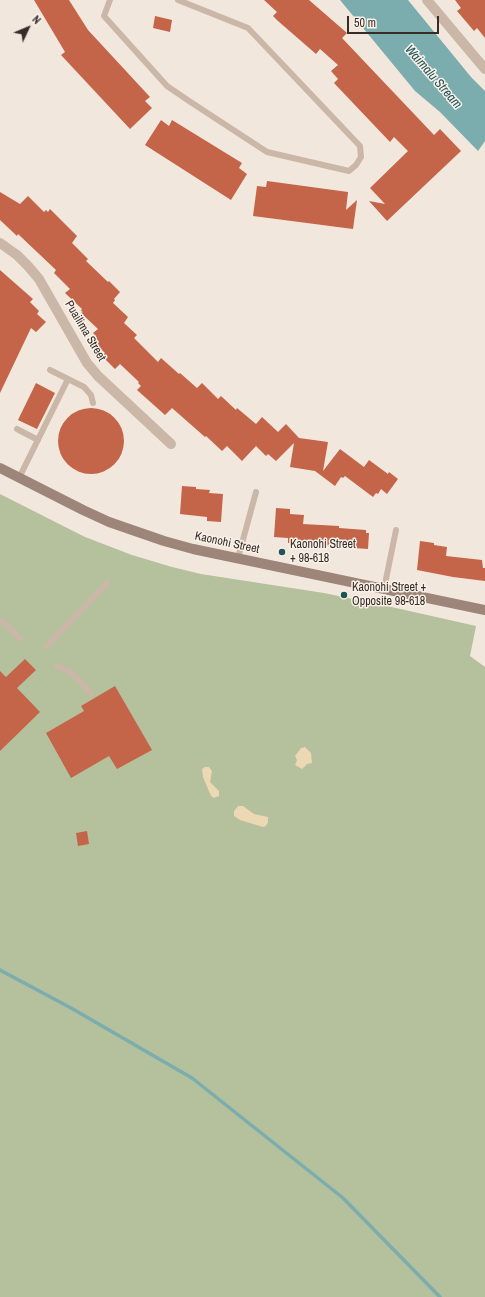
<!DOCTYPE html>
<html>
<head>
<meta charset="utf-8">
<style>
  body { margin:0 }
  #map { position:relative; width:485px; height:1297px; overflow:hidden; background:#f2e7dc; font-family:"Archivo Narrow",sans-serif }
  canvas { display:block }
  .north { position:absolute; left:8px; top:8px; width:40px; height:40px; -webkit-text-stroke:3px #f9f1e8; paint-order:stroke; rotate:46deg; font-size:11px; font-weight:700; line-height:16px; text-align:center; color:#362c28 }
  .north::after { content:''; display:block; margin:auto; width:14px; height:18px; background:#362c28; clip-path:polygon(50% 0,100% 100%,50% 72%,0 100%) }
  .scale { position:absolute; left:347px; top:16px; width:92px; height:18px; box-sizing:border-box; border:2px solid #362c28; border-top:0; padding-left:5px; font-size:12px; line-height:14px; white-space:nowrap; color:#362c28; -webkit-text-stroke:3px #f9f1e8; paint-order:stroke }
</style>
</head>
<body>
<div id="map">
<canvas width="485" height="1297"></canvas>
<div class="north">N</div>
<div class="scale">50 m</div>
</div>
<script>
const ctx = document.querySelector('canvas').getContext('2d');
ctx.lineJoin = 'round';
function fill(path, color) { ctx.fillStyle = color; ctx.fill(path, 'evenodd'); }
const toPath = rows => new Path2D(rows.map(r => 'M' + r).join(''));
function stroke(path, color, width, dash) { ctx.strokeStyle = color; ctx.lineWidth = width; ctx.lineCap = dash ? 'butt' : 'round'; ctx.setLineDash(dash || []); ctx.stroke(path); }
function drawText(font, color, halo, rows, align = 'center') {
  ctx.font = font + ' "Archivo Narrow",sans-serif'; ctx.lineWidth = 3; ctx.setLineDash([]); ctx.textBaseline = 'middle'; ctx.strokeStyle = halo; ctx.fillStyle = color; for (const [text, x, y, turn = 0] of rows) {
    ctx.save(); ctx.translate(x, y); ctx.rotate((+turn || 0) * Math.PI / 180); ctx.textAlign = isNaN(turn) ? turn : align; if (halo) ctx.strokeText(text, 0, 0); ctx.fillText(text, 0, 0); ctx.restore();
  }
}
const green = toPath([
  [0,494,85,537,132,555,172,567,201,574,324,593,396,608,476,626,470,656,485,667,485,1297,0,1297]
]);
const sand = toPath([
  [305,747,311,753,312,763,307,764,302,769,295,765,297,760,295,756,301,748],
  [205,767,209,767,212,771,210,782,219,791,219,796,214,798,211,796,203,777,202,769],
  [238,806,243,806,254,814,268,817,268,822,266,826,263,827,240,820,234,816,234,811]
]);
const water = toPath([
  [340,0,408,0,471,77,485,91,485,141,478,151,440,112,415,91]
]);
const stream = toPath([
  [0,970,71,1008,192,1078,343,1198,440,1297]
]);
const building = toPath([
  [34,0,69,0,88,30,150,97,145,101,152,108,130,129,61,55,65,52],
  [264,0,309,0,347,33,342,38,434,135,440,129,461,151,387,221,369,201,385,204,370,188,408,151,394,137,390,142,334,83,338,79,331,71,338,65,320,49,316,54,278,21,273,16,277,12],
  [455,0,485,0,485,38,477,28,474,31,457,11,461,8],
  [155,16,172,20,170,32,153,28],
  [161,120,169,126,172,120,242,163,239,168,247,174,231,200,145,145],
  [267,181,348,192,346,210,357,200,353,229,253,216,257,186,266,187],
  [0,192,20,204,28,196,44,212,46,210,48,212,50,209,77,236,72,243,88,259,86,261,108,282,109,281,120,292,114,299,115,300,113,303,128,317,124,323,137,335,134,338,158,362,161,358,179,374,180,373,197,388,202,383,218,399,221,396,236,410,237,408,256,424,262,417,278,432,286,424,299,438,328,442,323,471,340,449,364,467,369,460,388,474,389,472,398,479,387,494,381,489,378,494,376,493,373,497,345,476,343,478,341,477,335,486,315,471,290,467,294,443,276,461,268,454,266,456,256,446,242,461,227,446,222,451,206,436,205,437,172,408,165,415,137,390,141,386,138,383,139,382,120,364,115,369,102,356,105,353,92,340,96,336,93,333,98,329,81,313,83,312,81,311,82,309,65,293,70,289,54,273,56,270,18,234,17,236,0,220],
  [0,270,33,299,30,302,39,311,37,314,46,322,36,332,31,328,0,393],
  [36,383,55,393,37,429,18,420],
  '58 441a33 33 0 1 1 66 0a33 33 0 1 1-66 0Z',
  [182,486,196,487,196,489,210,490,209,493,223,494,221,522,207,521,207,517,180,514],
  [276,508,290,509,290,514,304,515,303,524,339,526,339,528,366,530,366,533,369,533,368,549,339,547,339,546,288,543,288,538,274,537],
  [420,541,434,543,434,545,447,547,446,556,482,560,483,568,485,568,485,581,453,577,417,570],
  [25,659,36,670,17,688,40,712,0,751,0,671,6,677],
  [115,686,152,750,117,769,109,756,71,778,46,733,84,711,81,706],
  [87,831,89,844,78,846,76,833]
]);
const lane = toPath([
  [110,0,104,16,167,86,189,101,267,152,349,171,356,165,361,157,360,146,248,28,178,0],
  [50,370,84,387,91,395,93,403],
  [17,429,38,440],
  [19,478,68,379],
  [238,558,256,492],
  [384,589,396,530],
  [0,620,20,638],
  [47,646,107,583],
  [57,666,71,672,91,693]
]);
const street = toPath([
  [427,0,485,69],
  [0,243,17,255,28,266,39,279,87,363,98,376,171,444]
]);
const secondary = toPath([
  [0,468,83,510,109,522,164,541,193,549,485,610]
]);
const markers = [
  [282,552,4,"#1e5457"],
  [344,595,4,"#1e5457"]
];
const streetNames = [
  ["Puailima Street",85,331,59],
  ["Kaonohi Street",227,543,12]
];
const poiNames = [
  ["Kaonohi Street",290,545],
  ["+ 98-618",290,559],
  ["Kaonohi Street +",352,588],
  ["Opposite 98-618",352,602]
];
const waterNames = [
  ["Waimalu Stream",433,77,49]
];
fill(green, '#b5c09c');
fill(sand, '#ecd8b3');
fill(water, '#7badae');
stroke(stream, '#7badae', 3.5);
fill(building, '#c46448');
stroke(lane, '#cab7a8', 6);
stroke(street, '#cab7a8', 10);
stroke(secondary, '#9d8679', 10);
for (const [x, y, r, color] of markers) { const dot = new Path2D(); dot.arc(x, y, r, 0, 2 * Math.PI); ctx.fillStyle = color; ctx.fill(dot); stroke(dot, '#f9f1e8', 1.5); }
drawText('12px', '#362c28', '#f9f1e8', streetNames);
drawText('12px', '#362c28', '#f9f1e8', poiNames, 'left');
drawText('italic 13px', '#1e5457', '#f9f1e8', waterNames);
</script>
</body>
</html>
